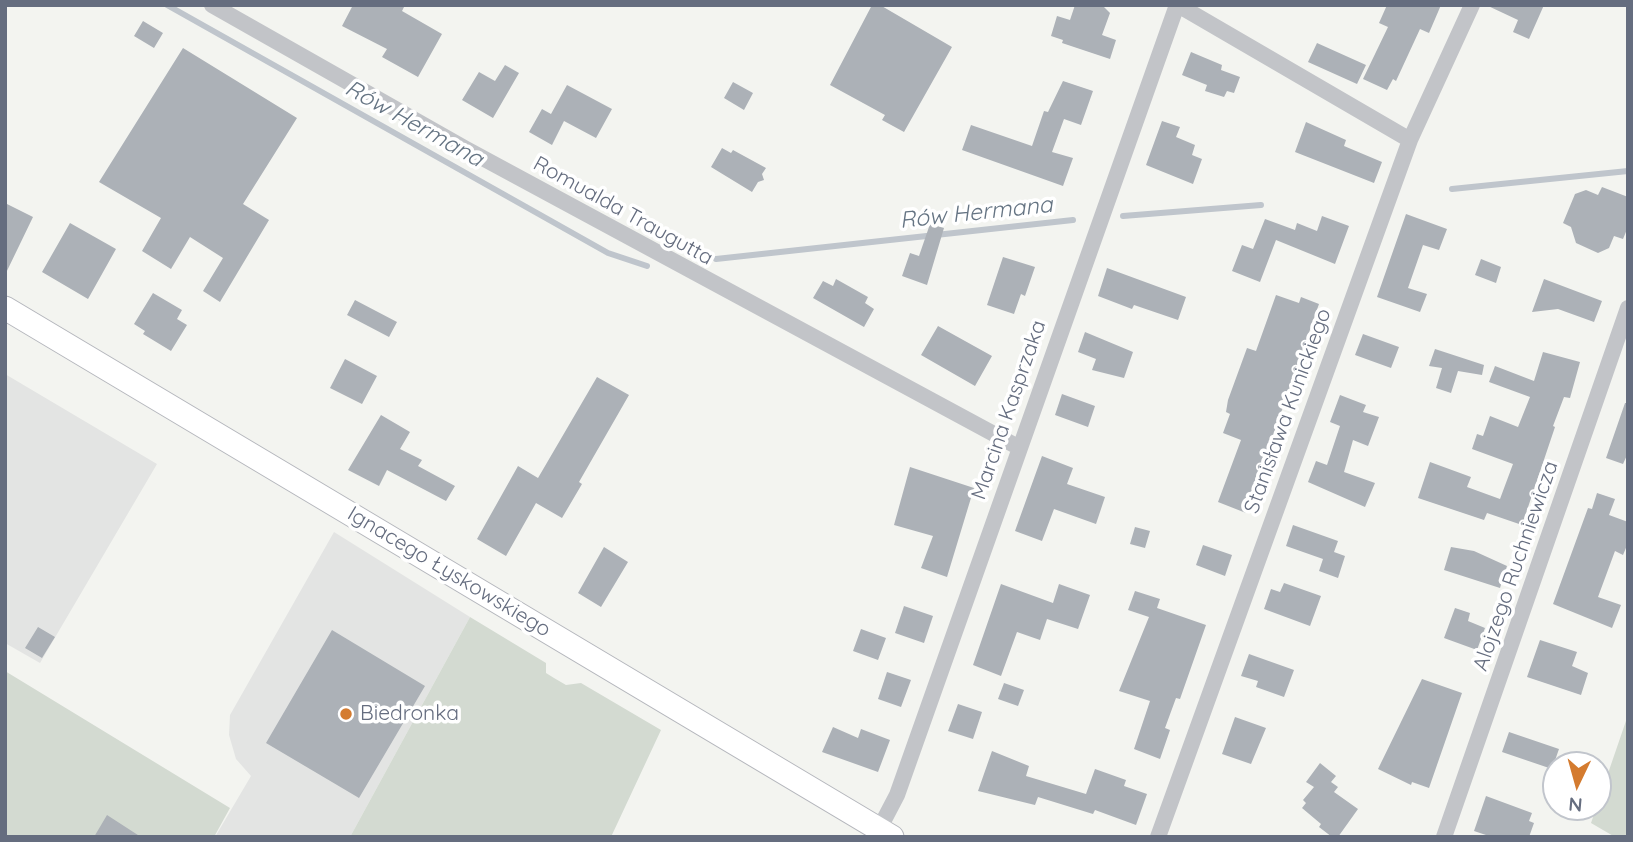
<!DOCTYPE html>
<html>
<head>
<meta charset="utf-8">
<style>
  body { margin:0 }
  #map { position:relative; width:1633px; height:842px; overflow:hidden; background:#f3f4f0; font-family:Quicksand,sans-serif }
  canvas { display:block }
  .frame { position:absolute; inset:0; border:7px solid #656d7f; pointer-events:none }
  .north { position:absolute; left:1542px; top:751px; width:70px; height:70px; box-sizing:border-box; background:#fff; border:2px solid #c1c5cc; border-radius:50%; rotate:185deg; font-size:19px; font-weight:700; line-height:28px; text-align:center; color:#656d7f }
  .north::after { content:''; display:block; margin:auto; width:24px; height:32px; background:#d47b2f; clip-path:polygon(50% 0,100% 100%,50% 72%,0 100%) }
</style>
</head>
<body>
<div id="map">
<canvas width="1633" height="842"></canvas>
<div class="frame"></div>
<div class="north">N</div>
</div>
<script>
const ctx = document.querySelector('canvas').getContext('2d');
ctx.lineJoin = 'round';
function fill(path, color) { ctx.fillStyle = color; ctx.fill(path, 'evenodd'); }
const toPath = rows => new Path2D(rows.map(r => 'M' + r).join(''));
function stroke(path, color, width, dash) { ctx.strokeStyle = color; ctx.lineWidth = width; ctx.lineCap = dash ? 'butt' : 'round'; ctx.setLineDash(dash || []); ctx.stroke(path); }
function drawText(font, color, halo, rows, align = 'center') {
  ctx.font = font + ' Quicksand,sans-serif'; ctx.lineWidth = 7; ctx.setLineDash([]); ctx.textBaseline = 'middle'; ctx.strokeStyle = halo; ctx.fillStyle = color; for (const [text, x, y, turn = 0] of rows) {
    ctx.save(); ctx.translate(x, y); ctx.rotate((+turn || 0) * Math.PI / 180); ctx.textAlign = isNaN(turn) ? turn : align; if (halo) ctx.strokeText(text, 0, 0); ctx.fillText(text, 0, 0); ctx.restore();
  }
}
const built = toPath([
  [5,374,157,464,40,663,5,643],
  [334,532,470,617,350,837,215,837,251,776,236,759,229,735,230,715]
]);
const green = toPath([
  [470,617,546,663,546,673,554,678,566,685,581,683,661,730,611,837,350,837],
  [5,671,230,808,214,837,5,837],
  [1628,715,1628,837,1615,837,1591,823]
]);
const stream = toPath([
  [167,5,608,253,647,266],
  [1452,189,1628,171],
  [1123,216,1261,205],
  [716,259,1073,220]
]);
const building = toPath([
  [353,5,405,5,402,11,442,34,418,77,382,57,387,49,342,26],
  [872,5,880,5,952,47,904,132,882,120,885,115,830,85],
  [1075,5,1102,5,1110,13,1102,35,1116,40,1110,59,1062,43,1063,40,1051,36,1057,16,1070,20],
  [1387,5,1441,5,1429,33,1420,29,1396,81,1393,79,1387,90,1363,79,1388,27,1379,23],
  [1486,5,1544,5,1529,39,1513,32,1518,20],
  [143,21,163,33,154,48,134,36],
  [1317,43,1366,65,1357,84,1308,62],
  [183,48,297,118,243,204,269,220,220,302,203,291,223,258,190,237,171,269,142,251,161,218,99,182],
  [1191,52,1222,65,1221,70,1240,77,1234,93,1227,91,1224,97,1205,91,1207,85,1182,75],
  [505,65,519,73,493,118,462,100,479,72,495,81],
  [1063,81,1093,91,1081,125,1064,119,1052,152,1073,158,1063,186,962,150,971,125,1032,146,1044,111,1048,112],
  [733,82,753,93,744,110,724,98],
  [567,85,612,109,596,138,564,121,552,145,529,132,542,109,551,114],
  [1162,121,1180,127,1176,137,1195,145,1192,155,1202,159,1193,184,1146,165],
  [1306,122,1346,140,1344,146,1382,162,1374,183,1295,152],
  [722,148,731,153,733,150,766,168,762,174,764,180,758,182,752,192,711,167],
  [1602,187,1628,197,1628,227,1623,239,1614,236,1609,248,1598,253,1576,243,1571,227,1563,223,1575,194,1586,190,1598,195],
  [5,203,33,217,5,275],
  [1406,214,1447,229,1439,250,1423,245,1408,288,1427,294,1420,312,1377,297],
  [1322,216,1349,226,1335,264,1276,240,1260,282,1232,271,1242,245,1253,249,1265,219,1295,230,1297,223,1317,231],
  [70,223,116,249,88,299,42,272],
  [930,224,944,228,927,285,902,276,910,253,919,256],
  [1003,257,1035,267,1025,296,1021,294,1014,314,987,305],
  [1481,259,1501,267,1496,283,1475,275],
  [1107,268,1186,297,1178,320,1134,305,1132,309,1098,296],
  [836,279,868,297,865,303,874,309,864,327,813,298,823,281,833,286],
  [1544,279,1602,301,1594,322,1558,309,1532,312],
  [153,293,182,310,177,319,187,325,171,351,143,334,145,331,134,324],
  [1276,295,1299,303,1301,297,1319,304,1246,513,1218,502,1241,440,1223,433,1230,414,1226,412,1228,400,1247,348,1256,351],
  [355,300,397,322,389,337,347,315],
  [938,326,992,356,975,386,921,355],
  [1085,332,1133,352,1124,378,1092,370,1096,359,1078,352],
  [1363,334,1399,347,1391,368,1355,355],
  [1435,349,1484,365,1482,375,1458,371,1451,393,1436,388,1442,368,1429,366],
  [1543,352,1580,362,1570,398,1564,397,1553,426,1555,427,1522,525,1487,513,1484,520,1418,498,1430,462,1471,477,1467,487,1500,499,1513,464,1472,449,1477,434,1483,436,1490,416,1518,427,1530,397,1489,382,1495,366,1534,381],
  [345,359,377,376,362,404,330,388],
  [597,377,629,395,579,482,582,484,562,518,536,503,506,556,477,539,518,466,538,478],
  [1062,394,1095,406,1088,427,1055,415],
  [1340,395,1366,405,1363,412,1379,417,1368,446,1353,440,1344,472,1375,483,1365,507,1308,482,1316,461,1327,465,1340,426,1330,422],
  [1625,403,1628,403,1628,453,1623,464,1606,458],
  [381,415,410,432,400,449,422,460,418,466,455,486,446,501,387,470,379,486,348,470],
  [1042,456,1073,468,1067,484,1105,497,1096,524,1054,509,1042,541,1015,531],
  [910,467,974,488,947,577,921,568,933,536,894,525],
  [1597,493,1615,499,1609,515,1628,522,1628,543,1623,555,1615,551,1598,597,1621,605,1612,628,1553,604,1588,508,1592,509],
  [1293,525,1338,541,1334,552,1345,556,1338,578,1319,571,1323,559,1286,546],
  [1135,527,1150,531,1145,548,1130,544],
  [1203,545,1232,555,1225,576,1196,565],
  [604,547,628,562,601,607,578,593],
  [1451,547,1474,551,1507,566,1500,588,1444,570],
  [1284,583,1321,596,1310,626,1264,609,1271,589,1280,592],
  [1001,584,1053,603,1059,584,1090,595,1078,629,1047,619,1040,640,1017,632,1001,676,973,665],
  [1135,591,1160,599,1157,608,1206,625,1180,699,1176,698,1165,728,1170,730,1160,759,1134,749,1150,701,1119,691,1149,617,1128,610],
  [904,606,933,616,924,643,895,633],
  [1455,608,1470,613,1468,621,1485,628,1477,650,1444,638],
  [38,627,55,637,42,658,25,648],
  [861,629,886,638,878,660,853,651],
  [332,630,425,686,359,798,266,743],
  [1540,640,1577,652,1572,666,1588,673,1581,695,1527,677],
  [1249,654,1294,670,1284,697,1256,687,1258,681,1241,676],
  [887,672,911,680,901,707,878,699],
  [1422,679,1462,693,1429,788,1412,782,1411,785,1378,769],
  [1004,683,1024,690,1018,706,998,699],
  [958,704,982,712,973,739,948,731],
  [1235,717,1266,728,1251,764,1222,754],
  [833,727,858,738,861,729,890,740,878,772,822,752],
  [1509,732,1559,749,1552,769,1502,752],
  [992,751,1029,766,1026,776,1086,794,1095,769,1126,780,1124,786,1147,794,1136,825,1095,810,1093,814,1038,797,1035,805,978,791],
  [1320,763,1336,776,1331,782,1338,787,1334,792,1358,809,1338,837,1332,837,1319,827,1321,824,1302,808,1306,803,1303,800,1314,787,1306,782],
  [1486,796,1532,813,1529,821,1534,823,1529,837,1492,837,1474,831],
  [107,815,141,837,94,837]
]);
const street = toPath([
  [212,5,466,149,1018,447],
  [1178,5,1410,140],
  [875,837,897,795,1177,5],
  [1158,837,1410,140,1472,5],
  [1444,837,1628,308]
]);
const secondary = toPath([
  [5,308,892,837]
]);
const markers = [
  [346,714,7,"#d47b2f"]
];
const streetNames = [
  ["Romualda Traugutta",623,211,29],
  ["Marcina Kasprzaka",1009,410,-71],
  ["Stanisława Kunickiego",1288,411,-70],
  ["Alojzego Ruchniewicza",1516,566,-71],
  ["Ignacego Łyskowskiego",449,572,31]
];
const poiNames = [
  ["Biedronka",360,714]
];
const waterNames = [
  ["Rów Hermana",414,124,29],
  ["Rów Hermana",976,213,-6]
];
fill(built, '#e3e4e3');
fill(green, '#d3dad1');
stroke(stream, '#bfc5cc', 6);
fill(building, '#acb1b7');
stroke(secondary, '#b4b6bc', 25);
stroke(street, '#c2c4c8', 16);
stroke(secondary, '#fff', 23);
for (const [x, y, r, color] of markers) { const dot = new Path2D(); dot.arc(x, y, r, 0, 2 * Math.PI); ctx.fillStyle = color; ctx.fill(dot); stroke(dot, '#fff', 2.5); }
drawText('21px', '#656d7f', '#fff', streetNames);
drawText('21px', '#656d7f', '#fff', poiNames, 'left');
drawText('italic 23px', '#657483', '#fff', waterNames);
</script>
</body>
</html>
